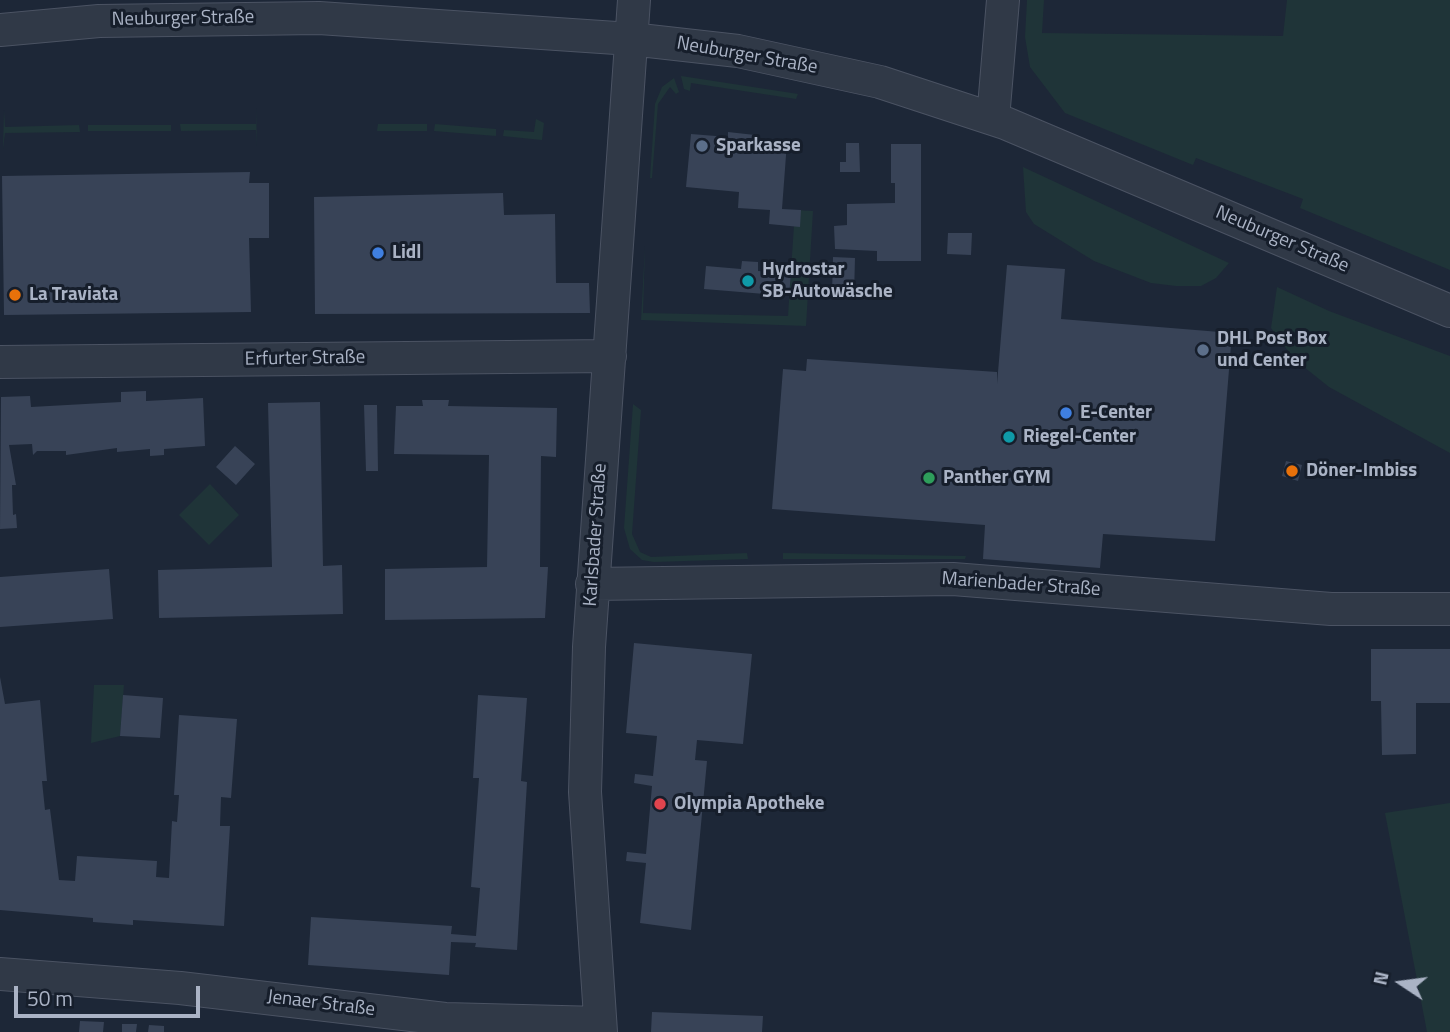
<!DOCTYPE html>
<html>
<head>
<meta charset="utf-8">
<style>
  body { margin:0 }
  #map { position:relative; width:1450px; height:1032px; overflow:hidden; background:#1d2737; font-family:"Titillium Web",sans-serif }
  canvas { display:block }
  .north { position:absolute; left:1366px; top:948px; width:70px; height:70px; -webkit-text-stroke:5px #161e2b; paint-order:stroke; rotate:283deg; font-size:19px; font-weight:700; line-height:28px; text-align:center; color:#aab3c5 }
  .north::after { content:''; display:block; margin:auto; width:24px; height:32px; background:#aab3c5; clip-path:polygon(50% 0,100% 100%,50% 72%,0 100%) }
  .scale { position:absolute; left:14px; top:986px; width:186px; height:32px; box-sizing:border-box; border:4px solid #aab3c5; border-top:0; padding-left:9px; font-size:21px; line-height:24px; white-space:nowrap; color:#aab3c5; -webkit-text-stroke:5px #161e2b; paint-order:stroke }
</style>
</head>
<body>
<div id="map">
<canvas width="1450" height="1032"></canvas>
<div class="north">N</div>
<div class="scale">50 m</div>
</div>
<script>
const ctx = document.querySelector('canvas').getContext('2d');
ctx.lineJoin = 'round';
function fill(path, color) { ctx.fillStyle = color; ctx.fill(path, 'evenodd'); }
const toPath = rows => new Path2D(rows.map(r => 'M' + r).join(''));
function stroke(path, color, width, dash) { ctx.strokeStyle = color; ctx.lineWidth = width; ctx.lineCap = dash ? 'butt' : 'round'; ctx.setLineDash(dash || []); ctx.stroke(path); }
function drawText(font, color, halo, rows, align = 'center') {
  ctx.font = font + ' "Titillium Web",sans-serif'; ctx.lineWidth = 6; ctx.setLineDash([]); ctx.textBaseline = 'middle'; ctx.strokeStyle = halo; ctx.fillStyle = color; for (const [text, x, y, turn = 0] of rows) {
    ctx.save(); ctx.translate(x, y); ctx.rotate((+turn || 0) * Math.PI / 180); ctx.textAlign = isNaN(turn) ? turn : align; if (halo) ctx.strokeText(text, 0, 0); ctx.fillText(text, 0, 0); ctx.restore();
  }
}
const green = toPath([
  [1027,0,1044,0,1042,33,1283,36,1287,0,1450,0,1450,270,1300,208,1303,199,1196,158,1193,165,1065,113,1030,67,1025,37],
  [681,76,798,94,796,99,691,83,690,91,684,89],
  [674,78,679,92,676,94,670,87,658,104,652,178,650,178,655,104,662,87],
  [256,108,257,147,256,130,181,131,180,124,256,124],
  [4,110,5,127,79,125,80,132,5,133,3,149],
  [536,119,544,123,542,140,503,136,504,130,534,132],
  [378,124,427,124,427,131,377,131],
  [435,124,496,129,496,136,434,131],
  [88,125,171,125,171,131,88,131],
  [1023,167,1229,263,1216,278,1201,286,1176,286,1151,283,1094,261,1034,224,1026,212],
  [795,210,813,211,806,326,641,320,645,246,643,313,788,316],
  [1277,287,1329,311,1450,356,1450,453,1329,387,1294,359,1271,328],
  [633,404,641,410,632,534,640,552,651,557,747,553,748,559,654,562,642,560,630,549,624,528],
  [210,484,239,515,209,545,179,515],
  [783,553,966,556,965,559,783,559],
  [94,685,124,685,120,736,91,743],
  [1450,803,1450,1032,1427,1032,1385,813]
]);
const building = toPath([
  [728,132,755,135,755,140,787,142,782,209,801,210,800,227,769,224,770,210,738,208,739,192,686,187,691,134,728,137],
  [846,143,859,143,860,172,840,172,840,162,846,162],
  [891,144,921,144,921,261,877,261,877,251,835,249,834,226,847,225,847,204,895,203,895,183,891,183],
  [250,172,249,183,269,183,269,238,249,238,251,312,4,315,2,176],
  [503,193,504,215,555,214,556,283,589,283,590,313,315,314,314,197],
  [948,233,972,233,971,255,947,254],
  [833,257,855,258,854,295,832,294],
  [742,261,758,262,758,271,791,273,789,296,704,289,706,266,741,269],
  [1007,265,1065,269,1061,319,1232,333,1215,541,1103,534,1100,568,983,559,985,525,772,509,783,369,806,371,807,359,997,372,997,384],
  [146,391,146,401,203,398,205,446,164,449,164,455,150,456,150,449,117,452,117,448,66,455,66,451,37,451,33,455,32,444,9,445,16,485,12,485,13,515,16,514,17,528,0,529,1,397,30,396,31,407,121,402,121,392],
  [422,400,449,400,448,406,557,408,556,457,541,456,540,567,548,567,545,618,385,620,385,569,487,567,489,455,394,454,396,406,423,406],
  [320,402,323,566,342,565,343,614,159,618,158,570,272,567,268,403],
  [364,405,377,405,378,471,366,471],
  [235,446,255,464,236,485,216,467],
  [1286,461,1302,465,1298,481,1282,476],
  [109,569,113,619,0,627,0,577],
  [634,643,752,654,743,744,697,740,695,760,707,761,691,930,640,923,646,863,626,861,627,852,646,854,652,786,634,783,635,774,653,776,657,736,626,733],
  [1371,649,1450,649,1450,703,1416,703,1416,754,1382,755,1381,701,1371,701],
  [0,677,5,704,40,700,47,781,42,781,45,810,50,809,59,880,75,881,77,856,157,861,156,877,169,878,172,821,177,822,178,809,179,795,174,795,179,715,237,719,231,798,221,797,220,826,230,826,224,926,133,920,133,925,93,922,93,918,0,910],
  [123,695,163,698,160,738,120,736],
  [478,695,527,698,521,781,527,782,517,950,475,947,476,943,451,942,449,975,308,965,311,917,452,926,451,934,476,936,480,888,471,887,479,778,473,778],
  [652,1012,763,1016,762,1032,651,1032],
  [80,1021,104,1022,103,1032,79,1032],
  [122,1024,137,1024,136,1032,122,1032],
  [149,1025,164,1026,164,1032,148,1032]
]);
const minor = toPath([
  [0,30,99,21,319,18,631,39,738,51,880,82,1005,123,1450,311],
  [993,119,1003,0],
  [0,362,610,356],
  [592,584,953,579,1331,609,1450,609],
  [0,974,180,988,445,1019,600,1023],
  [601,1032,585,792,589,647,634,0]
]);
const markers = [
  [702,146,7,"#5c6f8a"],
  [378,253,7,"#3f7fe0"],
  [748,281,7,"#0f9aa8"],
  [15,295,7,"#e8710a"],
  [1203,350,7,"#5c6f8a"],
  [1066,413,7,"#3f7fe0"],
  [1009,437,7,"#0f9aa8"],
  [1292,471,7,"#e8710a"],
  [929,478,7,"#2e9e5b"],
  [660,804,7,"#e0444e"]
];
const streetNames = [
  ["Neuburger Straße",183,19,-1],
  ["Neuburger Straße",747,56,10],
  ["Neuburger Straße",1282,240,23],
  ["Erfurter Straße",305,359,-1],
  ["Karlsbader Straße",596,535,-86],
  ["Marienbader Straße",1021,585,4],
  ["Jenaer Straße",321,1004,7]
];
const poiNames = [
  ["Sparkasse",716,146],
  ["Lidl",392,253],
  ["Hydrostar",762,270],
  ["SB-Autowäsche",762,292],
  ["La Traviata",29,295],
  ["DHL Post Box",1217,339],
  ["und Center",1217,361],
  ["E-Center",1080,413],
  ["Riegel-Center",1023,437],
  ["Döner-Imbiss",1306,471],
  ["Panther GYM",943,478],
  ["Olympia Apotheke",674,804]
];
fill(green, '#1f3438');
fill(building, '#384357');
stroke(minor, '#4b5363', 34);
stroke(minor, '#303947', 32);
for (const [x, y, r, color] of markers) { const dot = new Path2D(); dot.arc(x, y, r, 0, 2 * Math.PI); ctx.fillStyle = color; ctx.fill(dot); stroke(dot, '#161e2b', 2.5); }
drawText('19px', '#aab3c5', '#161e2b', streetNames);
drawText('bold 19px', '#aab3c5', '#161e2b', poiNames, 'left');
</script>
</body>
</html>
